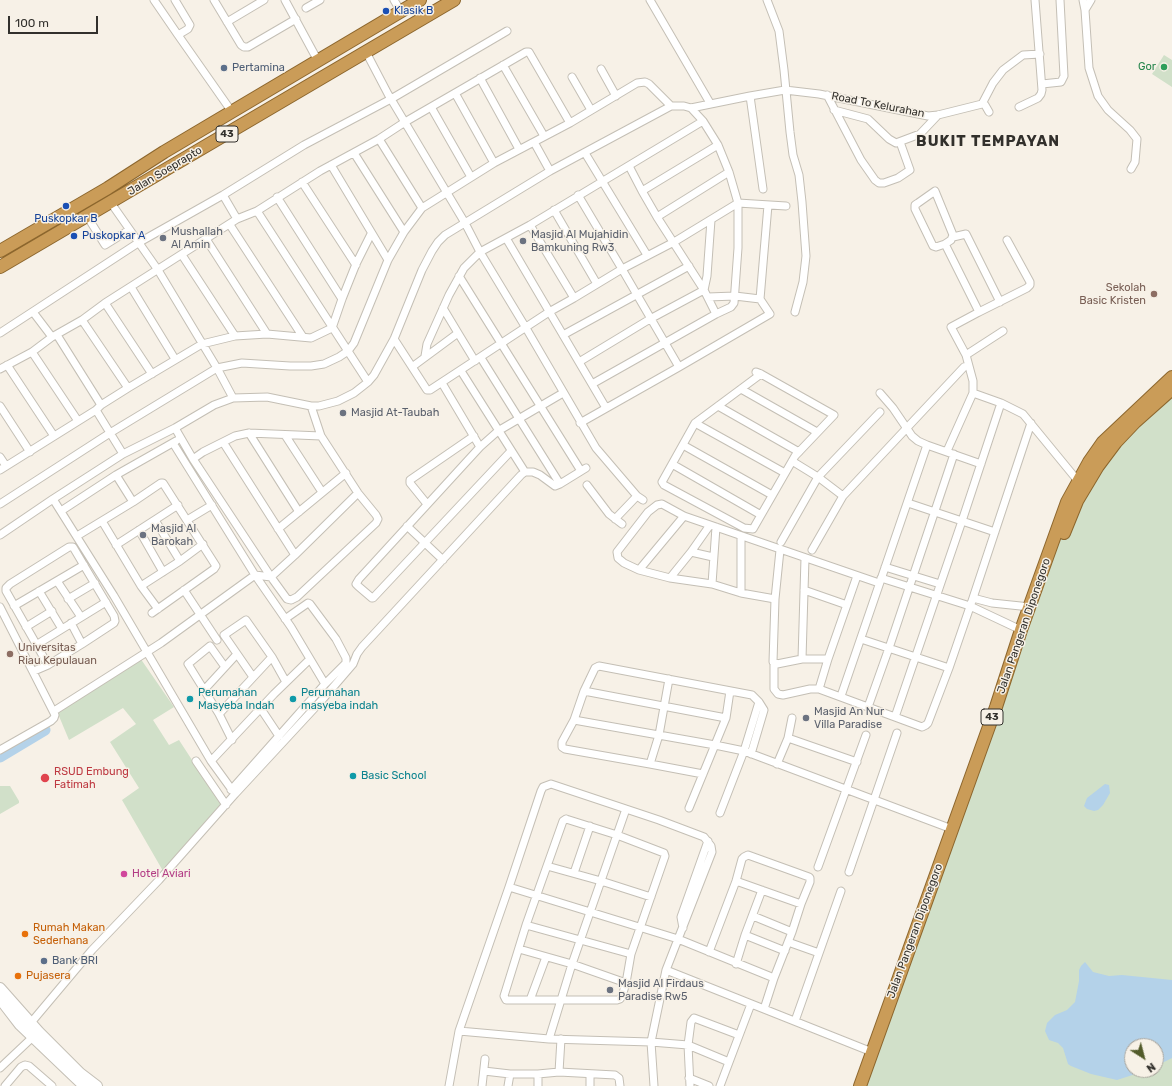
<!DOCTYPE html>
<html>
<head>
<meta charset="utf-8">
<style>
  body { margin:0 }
  #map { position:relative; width:1172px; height:1086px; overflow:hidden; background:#f7f1e7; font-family:Rubik,sans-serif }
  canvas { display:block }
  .north { position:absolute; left:1124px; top:1038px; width:40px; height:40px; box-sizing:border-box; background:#f7f1e7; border:1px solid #a8a49c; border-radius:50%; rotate:144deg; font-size:11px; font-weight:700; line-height:16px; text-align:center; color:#32302c }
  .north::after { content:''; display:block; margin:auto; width:14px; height:18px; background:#525b2a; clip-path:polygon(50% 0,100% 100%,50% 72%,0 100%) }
  .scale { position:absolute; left:8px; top:16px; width:90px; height:18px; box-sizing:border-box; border:2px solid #32302c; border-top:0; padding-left:5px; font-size:12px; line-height:14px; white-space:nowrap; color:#32302c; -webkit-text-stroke:3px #f7f1e7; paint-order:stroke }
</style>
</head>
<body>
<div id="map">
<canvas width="1172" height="1086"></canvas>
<div class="north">N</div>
<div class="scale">100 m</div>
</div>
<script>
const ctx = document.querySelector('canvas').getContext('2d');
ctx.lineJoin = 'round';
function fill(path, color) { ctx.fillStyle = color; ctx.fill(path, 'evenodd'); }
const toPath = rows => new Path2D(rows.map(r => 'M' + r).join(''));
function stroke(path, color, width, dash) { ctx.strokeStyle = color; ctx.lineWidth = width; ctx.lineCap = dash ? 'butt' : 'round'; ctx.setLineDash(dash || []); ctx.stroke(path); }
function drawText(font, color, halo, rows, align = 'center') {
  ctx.font = font + ' Rubik,sans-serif'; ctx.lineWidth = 3; ctx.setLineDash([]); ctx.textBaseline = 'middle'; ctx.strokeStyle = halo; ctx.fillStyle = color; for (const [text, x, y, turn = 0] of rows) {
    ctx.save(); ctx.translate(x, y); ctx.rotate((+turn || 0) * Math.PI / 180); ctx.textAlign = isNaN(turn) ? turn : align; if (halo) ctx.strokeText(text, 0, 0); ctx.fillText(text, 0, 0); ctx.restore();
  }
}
const green = toPath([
  [1164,55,1172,60,1172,87,1152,74],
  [1172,386,1172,1086,866,1086,1061,532,1080,489],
  [1132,1046,1156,1046,1156,1070,1132,1070],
  [138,655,174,707,153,720,169,745,179,740,222,806,163,871,122,800,139,788,110,742,136,724,123,708,69,740,56,709],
  [0,786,10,786,19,801,19,803,0,814]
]);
const water = toPath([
  [1105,784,1109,785,1110,793,1103,805,1098,810,1094,811,1087,809,1084,806,1087,798],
  [1085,962,1093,972,1109,976,1122,975,1172,980,1172,1058,1156,1066,1156,1046,1132,1046,1132,1070,1148,1070,1117,1080,1091,1074,1071,1066,1068,1064,1063,1048,1058,1043,1049,1040,1045,1031,1047,1023,1055,1015,1067,1010,1075,1002,1079,981,1079,970,1081,966]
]);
const river = toPath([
  [0,757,45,730]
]);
const minor = toPath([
  [154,0,178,35],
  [175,0,190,25,188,29,178,35,232,112],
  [214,0,241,45,244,47,248,47,296,19],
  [285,0,318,61],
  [394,0,401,12],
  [650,0,710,103],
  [767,0,779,31,784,70,790,132,793,155,799,175,802,202,806,256,803,282,795,312],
  [1083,0,1085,10],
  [1091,0,1085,10,1089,68,1098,96,1108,110,1130,130,1137,139,1135,162,1131,169],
  [306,8,320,0],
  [227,22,264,0],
  [366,52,388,94,465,223,480,252,526,328,596,448,637,496,643,500],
  [503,65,544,136],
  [601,69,616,96],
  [572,77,591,110],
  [480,78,519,149],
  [1042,84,1061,82,1064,76,1060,0],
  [455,93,494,163],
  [827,95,861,160,875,180,879,183,884,183,898,178,910,170,900,142],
  [750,96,763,189],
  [982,104,993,83,1003,70,1023,55,1040,54],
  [431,107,471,177],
  [1019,107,1038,98,1041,94,1042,90,1035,0],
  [834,110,868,119,889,139,896,143,920,134,938,115],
  [379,139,422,208],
  [534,142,550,171],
  [354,153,404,232],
  [585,153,647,255],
  [331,165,388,260],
  [302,182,356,265],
  [642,191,718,145],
  [223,195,237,219],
  [578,195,622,269,679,367],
  [277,197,342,299],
  [111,203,158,270,217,368,233,398],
  [554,210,597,284],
  [257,211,368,382],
  [87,216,105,245,129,230],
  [657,217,729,172],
  [230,225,303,337],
  [530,225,574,298],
  [953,237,966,234,1000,302],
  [506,238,606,408],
  [206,239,267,334],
  [945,244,936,247,933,246,915,209,915,205,918,203,935,191,953,235,951,240,945,244,979,312,951,327,966,355,973,381,973,393,947,451],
  [182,255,235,336],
  [459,276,581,471],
  [131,287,175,359],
  [704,290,707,276,711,220],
  [760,299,768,205],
  [105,303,152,374],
  [443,308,458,333],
  [33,312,52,337],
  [979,312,1027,288,1030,285,1030,282,1007,240],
  [716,314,731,307,734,303,738,248,738,203,786,206],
  [82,320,128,388],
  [332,328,342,299,356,264,371,234],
  [0,333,138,243,223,195,304,145,391,99,507,31],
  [57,335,101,405],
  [563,335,689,266],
  [394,339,427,390,430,390,549,312,574,298,622,269,674,242,738,203,729,172,718,145,703,121,691,108],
  [32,352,78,421],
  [966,355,1003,331],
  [425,356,427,344,449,295,464,268,480,252,530,225,703,121],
  [481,358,560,484],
  [579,362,650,319,704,290],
  [7,365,54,436],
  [412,367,458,333,475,361],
  [0,369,32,352,52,337,82,320,105,303,237,219,257,211,320,171,379,139,405,122,526,52,529,52,570,123],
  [461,371,525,472],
  [756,372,761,374,834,415,795,456,753,529,744,528,664,485,662,482,695,423,761,374],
  [442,383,480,447],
  [592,384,716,314,704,290,657,217,642,191,629,166],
  [741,389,817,432],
  [880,393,893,408,912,436,918,441,927,445],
  [973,393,1001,403,1023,414,1078,481],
  [0,406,30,452],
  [718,406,799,452],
  [96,410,123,454],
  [580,423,679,367,770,314,760,299,735,296,708,297],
  [695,423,785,473],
  [175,428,193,459,271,577,287,599,291,600,297,597,376,523,378,519,376,515,358,493,321,436,311,406],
  [249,433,299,512],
  [285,435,322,492],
  [223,442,295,555],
  [173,443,255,575,291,627,325,684],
  [683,445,772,495],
  [511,451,373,598,372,598,358,586,356,584,359,579,480,447,498,431,563,393],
  [0,457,6,466],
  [193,459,203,452,235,436,249,433,321,436],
  [672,464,761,515],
  [0,470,96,410,101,405,128,388,202,344,235,336,267,334,311,338,332,328],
  [116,475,133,502],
  [587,485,609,514,622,524],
  [843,496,964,367],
  [53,499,114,596,211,761,235,794],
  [908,503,995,532],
  [0,504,110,433,217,368,242,363,290,366,311,366,324,364,339,357,348,351,354,343,388,260,404,232,422,208,494,163,570,123,637,83,645,82,649,84,671,106],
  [427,504,410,483,410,480,474,436],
  [61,511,116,475,176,441],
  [684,516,639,570,670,578,691,552,713,557],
  [615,519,637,496],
  [155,520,180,561],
  [187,520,212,505],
  [102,521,141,586,158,609],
  [407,526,443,560],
  [278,529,346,473],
  [139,530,163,572],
  [0,535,53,499,123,454,175,428,214,405,233,398,267,397,311,406,319,406,338,401,354,393,368,382,374,375,394,339,422,270,432,251,438,242,445,235,550,171,671,106,684,106,691,108,750,96,785,90,819,94,928,116,938,115,982,104,985,105,989,112],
  [77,536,133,502,161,483,163,483,216,566,214,569,152,613],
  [741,536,741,593],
  [781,542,818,477,792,461],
  [116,545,178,505],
  [780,550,775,599,773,662,777,664,802,659,828,659],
  [812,550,843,496,818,477,880,412],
  [691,552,710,525],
  [885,567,940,584],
  [639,570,624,563,618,558,617,552,648,512,657,505,662,504,684,516,879,583],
  [670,578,712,584,741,593,775,599],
  [881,578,970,606,1021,630],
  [57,581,81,617],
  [712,584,716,527],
  [141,586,180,561,203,544],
  [184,590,217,640],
  [804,590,847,605],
  [39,591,62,629],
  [973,598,992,603,1030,607],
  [68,599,95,583],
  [14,606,84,565],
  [0,607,55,715,54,718,51,721,0,750],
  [71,623,82,644],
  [26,627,52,611],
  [861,639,949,668],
  [36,645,106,602],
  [802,659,805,558],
  [774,663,774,689,778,694,783,695,810,689,819,689,922,727,926,725,928,723,949,668,973,598,1031,423],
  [225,667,210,646,188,664,219,714,272,657],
  [34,671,48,665,82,644,114,623,115,621,114,616,73,547,69,547,10,584,6,588,6,591,48,665],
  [253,677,224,635,246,620,272,657,286,682],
  [819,689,828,659,857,576],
  [204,690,237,654],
  [584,691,726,718],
  [841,696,927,445,981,464],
  [868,707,889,648,954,454],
  [261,709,279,736],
  [54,711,161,643,255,575,271,577,295,555,358,493],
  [219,714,232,740],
  [895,717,962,521,1001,403],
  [574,720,715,745,744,751,952,829],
  [788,738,857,762],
  [196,761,226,805],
  [211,761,274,694,310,659],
  [650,764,659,735,669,679],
  [777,764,788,738,792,718],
  [703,774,650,764,565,749,562,747,562,742,574,720,584,691,595,668,599,666,752,695,759,702,764,710,751,754],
  [231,790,325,684,346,663,346,658,336,639,310,604,308,603,285,619],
  [689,808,726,718,730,691],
  [720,813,744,751,759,702],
  [566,819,617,835,664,853,665,856,631,954,626,983,622,996,620,999,617,1000,506,1000,504,996,526,925,563,821,566,819],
  [547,866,601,881,651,897],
  [818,867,866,735],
  [849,872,897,733],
  [574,873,590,826],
  [736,881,801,904],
  [509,887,678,939,774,978,764,1009],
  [753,916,792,932],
  [526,925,631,954],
  [683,928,681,917,708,841],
  [745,935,785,951],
  [788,942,819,953],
  [519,949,572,964,626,983],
  [709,952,736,881,742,859,744,857,748,855,809,877,810,878,810,882,801,904,792,932,774,978],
  [736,964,745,935,762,890],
  [666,970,872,1052],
  [530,1000,546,957],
  [795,1021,841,891],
  [29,1025,92,950,159,880,235,794,322,700,353,664,357,654,362,647,521,475,525,472,533,472,540,475,555,486,560,484,586,468],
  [459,1031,549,1039,651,1042,688,1045,691,1022,694,1018,739,1035],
  [549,1039,572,964,626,809],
  [0,1068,36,1034],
  [484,1071,510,1074,538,1074,559,1072,615,1075,619,1078,620,1086],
  [559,1072,561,1039],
  [590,1074,590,1086],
  [689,1078,709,1086],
  [5,1086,21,1067,25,1065,29,1066,52,1086],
  [449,1086,459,1031,509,887,541,791,543,787,551,784,659,820,704,837,711,846,712,852,666,970,651,1042,654,1086],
  [482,1086,485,1059],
  [508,1086,510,1074],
  [538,1086,538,1074],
  [690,1086,688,1045,729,1062],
  [720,1086,751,1004]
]);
const secondary = toPath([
  [0,988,39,1032,80,1073,97,1086],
  [0,999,20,1025,84,1086]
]);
const trunk = toPath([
  [0,251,108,188,164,152,420,0],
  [0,267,454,0],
  [1064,533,1077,501,1098,466,1116,442,1135,422,1172,389],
  [860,1086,996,707,1021,630,1067,502,1089,462,1103,442,1172,377]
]);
const markers = [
  [386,11,4,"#1a4fb4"],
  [1164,67,4,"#2e9e5b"],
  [224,68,4,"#5c6f8a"],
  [66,206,4,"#1a4fb4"],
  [74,236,4,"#1a4fb4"],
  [163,238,4,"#6b7280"],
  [523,241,4,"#6b7280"],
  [1154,294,4,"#8d6e63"],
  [343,413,4,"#6b7280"],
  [143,535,4,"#6b7280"],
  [10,654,4,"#8d6e63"],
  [190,699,4,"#0f9aa8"],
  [293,699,4,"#0f9aa8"],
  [806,718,4,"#6b7280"],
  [353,776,4,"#0f9aa8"],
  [45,778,5,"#e0444e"],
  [124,874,4,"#d1479c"],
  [25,934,4,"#e8710a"],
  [44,961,4,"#5c6f8a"],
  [18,976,4,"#e8710a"],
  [610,990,4,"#6b7280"]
];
const shields = [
  [227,134,22],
  [992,717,22]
];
const shieldNames = [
  ["43",227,134],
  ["43",992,717]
];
const transitNames = [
  ["Klasik B",394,11],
  ["Puskopkar B",66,219,"center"],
  ["Puskopkar A",82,236]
];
const leisureNames = [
  ["Gor",1156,67]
];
const serviceNames = [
  ["Pertamina",232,68],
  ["Bank BRI",52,961]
];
const streetNames = [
  ["Road To Kelurahan",878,105,11],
  ["Jalan Soeprapto",165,171,-31],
  ["Jalan Pangeran Diponegoro",1024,626,-71],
  ["Jalan Pangeran Diponegoro",915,931,-70]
];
const worshipNames = [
  ["Mushallah",171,232],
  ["Al Amin",171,245],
  ["Masjid Al Mujahidin",531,235],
  ["Bamkuning Rw3",531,248],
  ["Masjid At-Taubah",351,413],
  ["Masjid Al",151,529],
  ["Barokah",151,542],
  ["Masjid An Nur",814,712],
  ["Villa Paradise",814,725],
  ["Masjid Al Firdaus",618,984],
  ["Paradise Rw5",618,997]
];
const educationNames = [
  ["Sekolah",1146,288],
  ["Basic Kristen",1146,301],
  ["Universitas",18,648,"left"],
  ["Riau Kepulauan",18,661,"left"]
];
const cultureNames = [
  ["Perumahan",198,693],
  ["Masyeba Indah",198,706],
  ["Perumahan",301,693],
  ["masyeba indah",301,706],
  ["Basic School",361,776]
];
const healthNames = [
  ["RSUD Embung",54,772],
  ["Fatimah",54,785]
];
const hotelNames = [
  ["Hotel Aviari",132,874]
];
const foodNames = [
  ["Rumah Makan",33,928],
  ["Sederhana",33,941],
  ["Pujasera",26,976]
];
const districtNames = [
  ["BUKIT TEMPAYAN",988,142]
];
fill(green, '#d1e0c9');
fill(water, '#b4d2e9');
stroke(river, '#b4d2e9', 11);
stroke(minor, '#c4bfb5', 9);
stroke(secondary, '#c4bfb5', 12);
stroke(trunk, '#8c662d', 14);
stroke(minor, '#fff', 7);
stroke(secondary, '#fff', 10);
stroke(trunk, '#ca9c58', 12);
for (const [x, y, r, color] of markers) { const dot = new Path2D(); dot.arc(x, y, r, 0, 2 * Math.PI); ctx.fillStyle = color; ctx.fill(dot); stroke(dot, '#f7f1e7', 1.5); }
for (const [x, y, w] of shields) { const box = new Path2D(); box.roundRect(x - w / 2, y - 8, w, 16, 3); ctx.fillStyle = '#f7f1e7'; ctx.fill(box); stroke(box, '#32302c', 1); }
drawText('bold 10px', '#32302c', null, shieldNames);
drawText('11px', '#164399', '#f7f1e7', transitNames, 'left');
drawText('11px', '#27864d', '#f7f1e7', leisureNames, 'right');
drawText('11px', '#4e5e75', '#f7f1e7', serviceNames, 'left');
drawText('11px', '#32302c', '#f7f1e7', streetNames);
drawText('11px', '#5b616d', '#f7f1e7', worshipNames, 'left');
drawText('11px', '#785e54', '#f7f1e7', educationNames, 'right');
drawText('11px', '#0d838f', '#f7f1e7', cultureNames, 'left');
drawText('11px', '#be3a42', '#f7f1e7', healthNames, 'left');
drawText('11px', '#b23c85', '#f7f1e7', hotelNames, 'left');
drawText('11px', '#c56008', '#f7f1e7', foodNames, 'left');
ctx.letterSpacing = '1px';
drawText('bold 15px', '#32302c', '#f7f1e7', districtNames);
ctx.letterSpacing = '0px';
</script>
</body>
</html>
